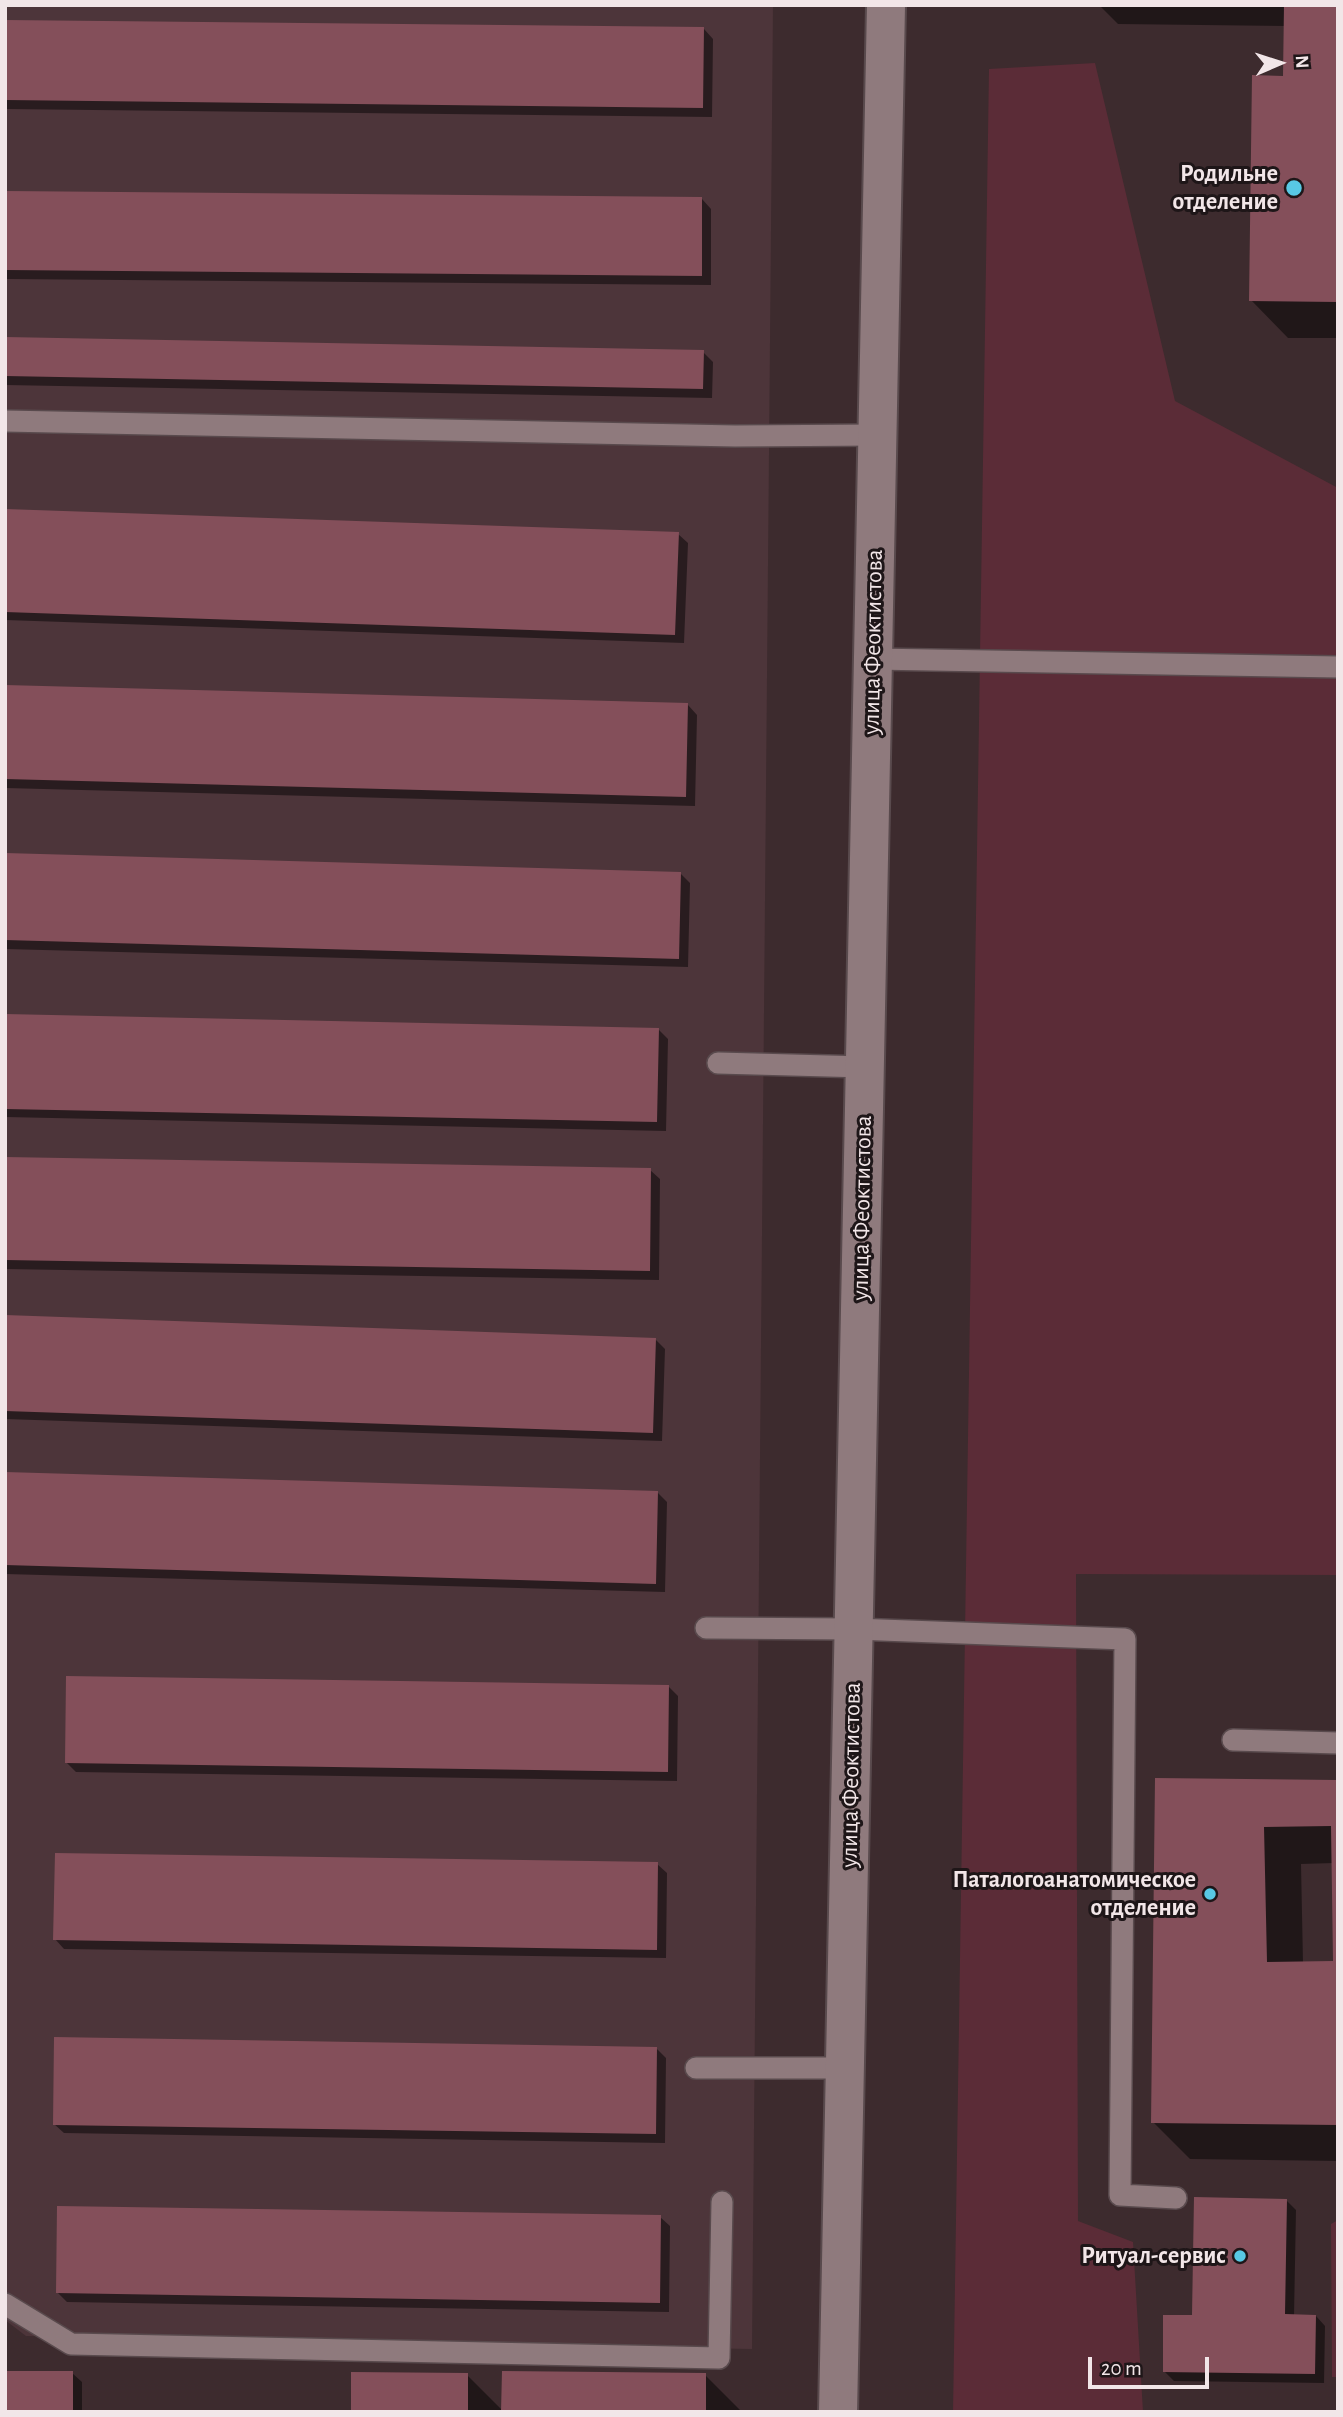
<!DOCTYPE html>
<html>
<head>
<meta charset="utf-8">
<style>
  body { margin:0 }
  #map { position:relative; width:1343px; height:2417px; overflow:hidden; background:#3d2b2e; font-family:"Alegreya Sans",sans-serif }
  canvas { display:block }
  .frame { position:absolute; inset:0; border:7px solid #f2e6e8; pointer-events:none }
  .north { position:absolute; left:1245px; top:28px; width:70px; height:70px; -webkit-text-stroke:5px #1e1618; paint-order:stroke; rotate:87deg; font-size:19px; font-weight:700; line-height:28px; text-align:center; color:#f2e6e8 }
  .north::after { content:''; display:block; margin:auto; width:24px; height:32px; background:#f2e6e8; clip-path:polygon(50% 0,100% 100%,50% 72%,0 100%) }
  .scale { position:absolute; left:1088px; top:2357px; width:121px; height:32px; box-sizing:border-box; border:4px solid #f2e6e8; border-top:0; padding-left:9px; font-size:21px; line-height:24px; white-space:nowrap; color:#f2e6e8; -webkit-text-stroke:5px #1e1618; paint-order:stroke }
</style>
</head>
<body>
<div id="map">
<canvas width="1343" height="2417"></canvas>
<div class="frame"></div>
<div class="north">N</div>
<div class="scale">20 m</div>
</div>
<script>
const ctx = document.querySelector('canvas').getContext('2d');
ctx.lineJoin = 'round';
function fill(path, color) { ctx.fillStyle = color; ctx.fill(path, 'evenodd'); }
const toPath = rows => new Path2D(rows.map(r => 'M' + r).join(''));
function stroke(path, color, width, dash) { ctx.strokeStyle = color; ctx.lineWidth = width; ctx.lineCap = dash ? 'butt' : 'round'; ctx.setLineDash(dash || []); ctx.stroke(path); }
function drawText(font, color, halo, rows, align = 'center') {
  ctx.font = font + ' "Alegreya Sans",sans-serif'; ctx.lineWidth = 6; ctx.setLineDash([]); ctx.textBaseline = 'middle'; ctx.strokeStyle = halo; ctx.fillStyle = color; for (const [text, x, y, turn = 0] of rows) {
    ctx.save(); ctx.translate(x, y); ctx.rotate((+turn || 0) * Math.PI / 180); ctx.textAlign = isNaN(turn) ? turn : align; if (halo) ctx.strokeText(text, 0, 0); ctx.fillText(text, 0, 0); ctx.restore();
  }
}
const built = toPath([
  [5,5,773,5,752,2349,26,2336,5,2320]
]);
const green = toPath([
  [1095,63,1175,401,1338,488,1338,1575,1076,1574,1078,2221,1133,2242,1143,2412,953,2412,989,69],
  [1338,2220,1338,2377,1332,2377,1331,2224]
]);
const shadow = toPath([
  [1099,5,1338,5,1338,338,1288,338,1251,300,1285,78,1285,26,1118,24],
  [5,22,704,29,713,39,712,117,5,109],
  [5,192,702,199,711,209,711,285,5,279],
  [5,339,703,352,713,362,712,398,5,385],
  [5,511,678,534,688,543,684,643,5,620],
  [5,687,688,705,697,715,695,806,5,788],
  [5,855,680,873,690,883,688,967,5,949],
  [5,1016,659,1030,668,1039,666,1131,5,1117],
  [5,1159,650,1170,660,1179,659,1280,5,1269],
  [5,1317,655,1339,665,1349,662,1441,5,1419],
  [5,1474,658,1493,667,1502,665,1592,5,1574],
  [669,1687,678,1696,677,1781,76,1772,66,1762],
  [1157,1779,1338,1781,1338,2161,1190,2159,1153,2122],
  [1334,1863,1335,1963,1303,1963,1301,1864],
  [657,1864,667,1873,666,1958,64,1949,55,1939],
  [656,2048,666,2058,665,2143,64,2133,54,2124],
  [1286,2200,1296,2210,1294,2316,1316,2316,1325,2326,1324,2383,1174,2381,1165,2372,1194,2317],
  [660,2217,670,2226,669,2312,67,2302,58,2293],
  [72,2373,82,2382,82,2412,5,2412],
  [467,2375,503,2411,705,2375,742,2412,353,2412]
]);
const building = toPath([
  [1284,5,1338,5,1338,302,1249,301,1252,75,1283,76],
  [5,20,704,27,703,108,5,100],
  [5,191,702,197,702,276,5,270],
  [5,337,704,350,703,389,5,376],
  [5,509,679,532,675,635,5,612],
  [5,685,688,703,686,797,5,779],
  [5,853,681,872,679,959,5,940],
  [5,1014,659,1028,657,1122,5,1109],
  [5,1157,651,1168,650,1271,5,1260],
  [5,1315,656,1338,653,1433,5,1411],
  [5,1472,658,1491,656,1584,5,1565],
  [66,1676,669,1685,668,1772,65,1763],
  [1155,1778,1338,1780,1338,2125,1151,2123],
  [1331,1826,1333,1961,1267,1962,1264,1827],
  [55,1853,658,1862,657,1950,53,1940],
  [54,2037,657,2047,656,2134,53,2125],
  [1194,2197,1287,2199,1285,2314,1316,2315,1315,2374,1163,2372,1163,2315,1192,2315],
  [57,2206,661,2215,660,2303,56,2293],
  [5,2371,73,2371,73,2412,5,2412],
  [502,2371,706,2373,706,2412,501,2412],
  [351,2372,468,2373,468,2412,351,2412]
]);
const lane = toPath([
  [5,421,735,436,878,435],
  [873,659,1338,667],
  [718,1063,865,1067],
  [706,1628,854,1629,1125,1639,1120,2195,1176,2198],
  [1233,1740,1338,1743],
  [696,2068,845,2068],
  [5,2304,71,2344,719,2358,722,2202]
]);
const secondary = toPath([
  [838,2412,886,5]
]);
const markers = [
  [1294,188,9,"#58c8e4"],
  [1210,1894,7,"#58c8e4"],
  [1240,2256,7,"#58c8e4"]
];
const poiNames = [
  ["Родильне",1278,174],
  ["отделение",1278,202],
  ["Паталогоанатомическое",1196,1880],
  ["отделение",1196,1908],
  ["Ритуал-сервис",1226,2256]
];
const streetNames = [
  ["улица Феоктистова",873,642,-89],
  ["улица Феоктистова",862,1208,-89],
  ["улица Феоктистова",851,1775,-89]
];
fill(built, '#4d353a');
fill(green, '#5b2c37');
fill(shadow, '#0007');
fill(building, '#844f5a');
stroke(lane, '#594a4d', 24);
stroke(secondary, '#594a4d', 42);
stroke(lane, '#8f7a7d', 21);
stroke(secondary, '#8f7a7d', 38);
for (const [x, y, r, color] of markers) { const dot = new Path2D(); dot.arc(x, y, r, 0, 2 * Math.PI); ctx.fillStyle = color; ctx.fill(dot); stroke(dot, '#1e1618', 2.5); }
drawText('bold 24px', '#f2e6e8', '#1e1618', poiNames, 'right');
drawText('24px', '#f2e6e8', '#1e1618', streetNames);
</script>
</body>
</html>
